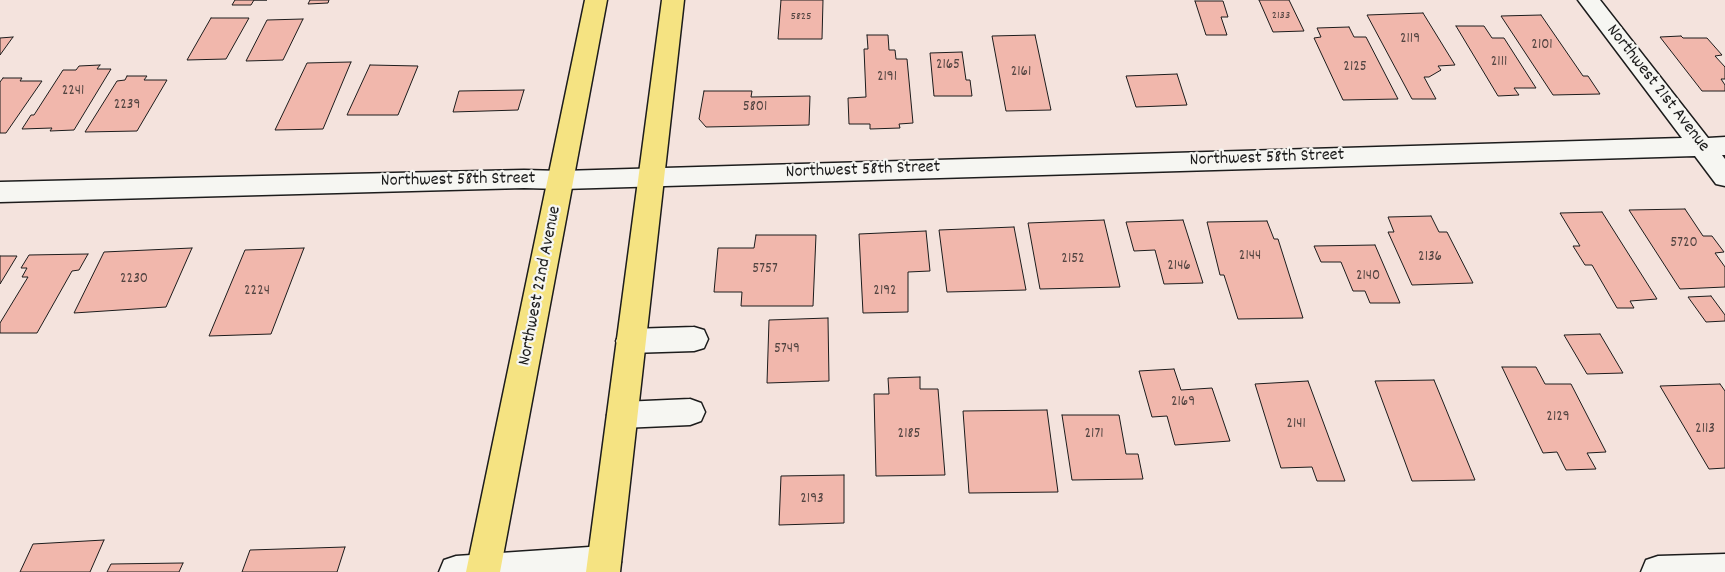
<!DOCTYPE html>
<html>
<head>
<meta charset="utf-8">
<style>
  body { margin:0 }
  canvas { display:block; background:#f4e3dd }
</style>
</head>
<body>
<canvas width="1725" height="572"></canvas>
<script>
const ctx = document.querySelector('canvas').getContext('2d');
ctx.lineJoin = 'round';
function fill(path, color) { ctx.fillStyle = color; ctx.fill(path, 'evenodd'); }
const toPath = rows => new Path2D(rows.map(r => 'M' + r).join(''));
function stroke(path, color, width, dash) { ctx.strokeStyle = color; ctx.lineWidth = width; ctx.lineCap = dash ? 'butt' : 'round'; ctx.setLineDash(dash || []); ctx.stroke(path); }
function drawText(font, color, halo, rows, align = 'center') {
  ctx.font = font + ' Dekko,sans-serif'; ctx.lineWidth = 4.5; ctx.setLineDash([]); ctx.textBaseline = 'middle'; ctx.strokeStyle = halo; ctx.fillStyle = color; for (const [text, x, y, turn = 0] of rows) {
    ctx.save(); ctx.translate(x, y); ctx.rotate((+turn || 0) * Math.PI / 180); ctx.textAlign = isNaN(turn) ? turn : align; if (halo) ctx.strokeText(text, 0, 0); ctx.fillText(text, 0, 0); ctx.restore();
  }
}
const building = toPath([
  [235,0,267,0,254,0,251,5,232,5,235,0],
  [310,0,329,0,328,3,308,4,310,0],
  [781,0,823,0,822,39,778,39,781,0],
  [1259,0,1289,0,1304,31,1273,32,1259,0],
  [1195,1,1223,1,1228,17,1221,17,1227,35,1206,35,1195,1],
  [1423,13,1455,65,1438,66,1441,70,1429,77,1424,77,1436,99,1412,99,1367,15,1423,13],
  [1541,15,1583,76,1588,76,1600,94,1553,95,1501,16,1541,15],
  [211,18,249,18,226,59,187,60,211,18],
  [303,19,283,60,246,61,267,20,303,19],
  [1456,26,1484,26,1492,38,1504,38,1536,88,1514,88,1519,95,1498,96,1456,26],
  [1349,27,1354,37,1366,37,1398,99,1343,100,1314,38,1321,37,1317,28,1349,27],
  [867,35,888,35,889,50,895,50,896,59,907,59,913,123,899,124,900,128,870,129,870,124,849,124,848,98,866,97,864,49,868,49,867,35],
  [1035,35,1051,110,1006,111,992,36,1035,35],
  [1681,36,1683,38,1707,38,1722,55,1715,56,1725,67,1725,79,1721,79,1725,85,1725,91,1702,91,1660,37,1681,36],
  [13,37,0,55,0,38,13,37],
  [962,52,966,80,970,80,972,96,934,96,930,53,962,52],
  [351,62,323,129,275,130,307,63,351,62],
  [100,65,97,69,111,69,74,130,50,131,52,128,22,129,31,115,34,115,63,70,76,70,79,66,100,65],
  [370,65,418,66,398,115,347,115,370,65],
  [1177,74,1187,105,1136,107,1126,76,1177,74],
  [127,76,147,76,144,80,167,80,137,131,85,132,117,81,125,80,127,76],
  [3,78,22,78,20,81,42,81,6,133,0,133,0,82,3,78],
  [524,90,518,110,453,112,459,91,524,90],
  [704,91,752,91,751,97,810,96,809,125,706,127,699,119,704,91],
  [1685,209,1703,236,1712,236,1724,252,1715,253,1725,267,1725,287,1680,289,1629,210,1685,209],
  [1602,212,1657,299,1630,301,1634,308,1617,308,1592,265,1585,265,1573,246,1580,246,1560,213,1602,212],
  [1431,216,1439,232,1447,232,1473,283,1412,285,1388,232,1394,232,1388,217,1431,216],
  [1104,220,1120,287,1040,289,1028,223,1104,220],
  [1183,220,1203,283,1164,284,1155,250,1134,251,1126,222,1183,220],
  [1267,221,1274,239,1278,239,1303,318,1238,319,1224,275,1220,275,1207,222,1267,221],
  [1014,227,1026,290,947,292,939,230,1014,227],
  [926,231,930,271,908,272,908,312,863,313,859,234,926,231],
  [756,235,816,235,813,306,741,306,742,292,714,292,718,248,754,248,756,235],
  [1375,245,1400,303,1370,303,1365,291,1353,291,1341,262,1321,262,1314,246,1375,245],
  [192,248,166,307,74,313,104,252,192,248],
  [304,248,271,334,209,336,245,250,304,248],
  [88,254,79,270,72,271,37,333,0,333,0,323,28,277,22,277,27,268,21,268,29,255,88,254],
  [0,256,17,256,0,284,0,256],
  [1711,296,1725,315,1725,321,1706,322,1688,297,1711,296],
  [828,318,829,381,767,383,769,320,828,318],
  [1600,334,1623,373,1587,374,1564,335,1600,334],
  [1502,367,1536,367,1545,384,1571,384,1606,452,1587,453,1596,469,1566,470,1557,452,1543,453,1502,367],
  [1174,369,1181,390,1212,388,1230,441,1175,445,1167,416,1152,417,1139,371,1174,369],
  [920,377,920,389,938,389,945,475,876,476,874,394,889,394,888,378,920,377],
  [1434,380,1475,480,1412,481,1375,381,1434,380],
  [1308,381,1345,481,1317,481,1312,467,1281,468,1255,384,1308,381],
  [1720,384,1725,391,1725,468,1709,469,1660,386,1720,384],
  [1047,410,1058,492,969,493,963,411,1047,410],
  [1062,415,1119,415,1126,454,1138,454,1143,479,1072,480,1062,415],
  [844,475,844,523,779,525,781,476,844,475],
  [104,540,90,572,20,572,33,544,104,540],
  [345,547,337,572,242,572,250,550,345,547],
  [183,563,179,572,107,572,111,564,183,563]
]);
const minor = toPath([
  [1578,0,1600,0,1708,138,1725,137,1725,155,1722,155,1725,159,1725,186,1716,184,1695,156,562,189,524,188,0,202,0,182,524,170,562,171,1682,138,1578,0],
  [694,327,704,330,708,339,704,348,694,351,630,353,620,350,616,341,620,332,630,329,694,327],
  [690,399,701,403,705,412,701,421,690,425,622,428,611,424,607,415,611,406,622,402,690,399],
  [604,546,616,551,621,562,616,572,439,572,444,560,456,556,604,546],
  [1725,554,1725,572,1641,572,1646,560,1658,556,1725,554]
]);
const major = toPath([
  [585,0,607,0,500,572,466,572,585,0],
  [662,0,684,0,620,572,586,572,662,0]
]);
const farNumbernames = [
  ["2133",1281,16],
  ["5825",801,17]
];
const numberNames = [
  ["2119",1410,40],
  ["2101",1542,46],
  ["2111",1499,63],
  ["2165",948,66],
  ["2125",1355,68],
  ["2161",1021,73],
  ["2191",887,78],
  ["2241",73,92],
  ["2239",127,106],
  ["5801",755,108],
  ["5720",1684,244],
  ["2144",1250,257],
  ["2136",1430,258],
  ["2152",1073,260],
  ["2146",1179,267],
  ["5757",765,270],
  ["2140",1368,277],
  ["2230",134,280],
  ["2224",257,292],
  ["2192",885,292],
  ["5749",787,350],
  ["2169",1183,403],
  ["2129",1558,418],
  ["2141",1296,425],
  ["2113",1705,430],
  ["2185",909,435],
  ["2171",1094,435],
  ["2193",812,500]
];
const streetNames = [
  ["Northwest 21st Avenue",1657,89,52],
  ["Northwest 58th Street",1267,159,-2],
  ["Northwest 58th Street",863,171,-2],
  ["Northwest 58th Street",458,181,-1],
  ["Northwest 22nd Avenue",541,286,-79]
];
fill(building, '#f1b7ac');
stroke(building, '#1c1c1c', 1);
stroke(minor, '#1c1c1c', 3);
stroke(major, '#1c1c1c', 3);
fill(minor, '#f6f6f2');
fill(major, '#f5e382');
drawText('12px', '#514340', null, farNumbernames);
drawText('15px', '#514340', null, numberNames);
drawText('18px', '#1c1c1c', '#f6f6f2', streetNames);
</script>
</body>
</html>
